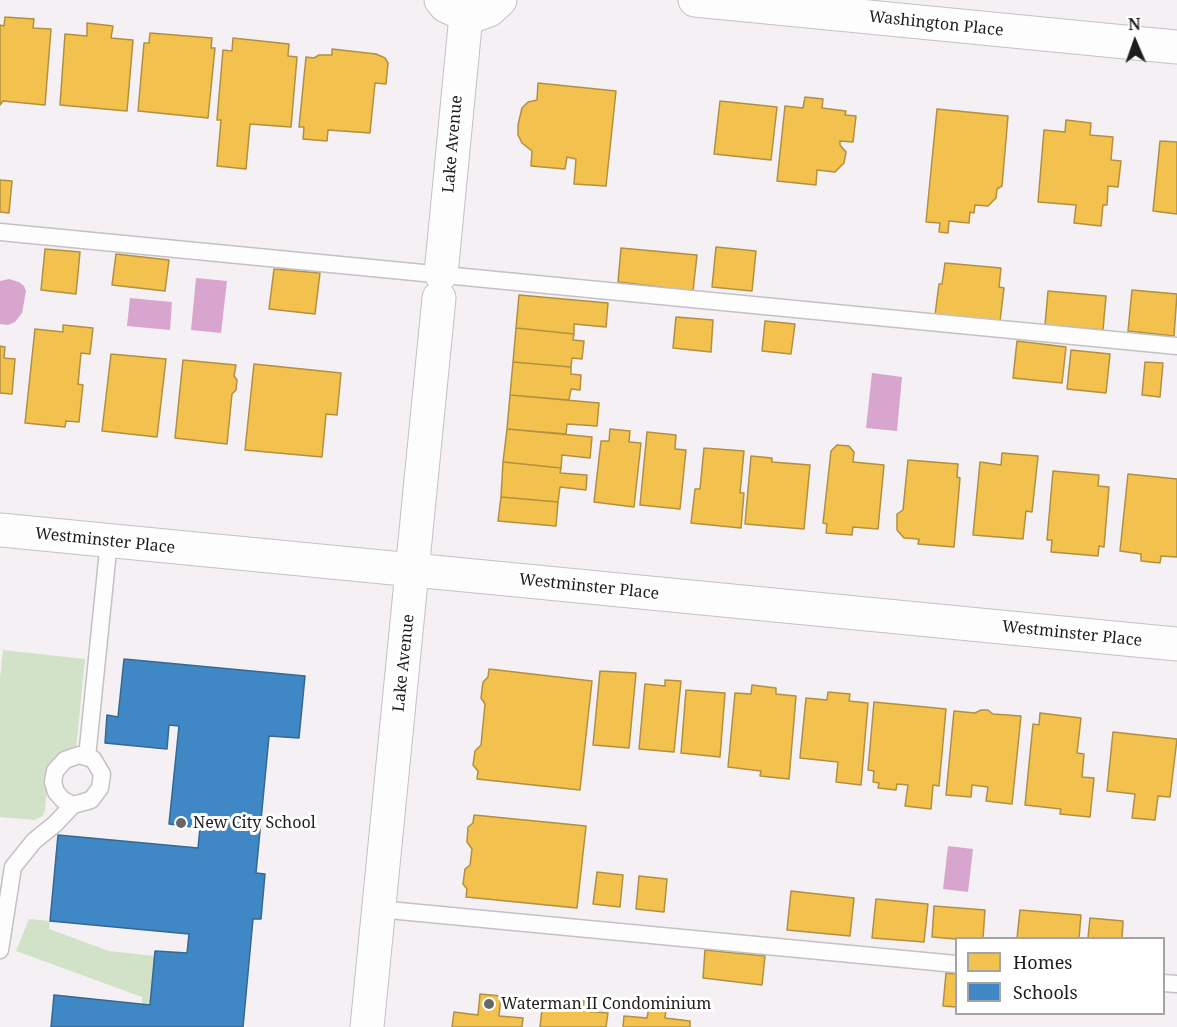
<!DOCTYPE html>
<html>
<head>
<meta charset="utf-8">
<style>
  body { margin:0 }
  #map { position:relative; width:1177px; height:1027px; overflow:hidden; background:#f4f0f3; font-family:"Noto Serif",serif }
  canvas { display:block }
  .legend { position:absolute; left:955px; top:937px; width:210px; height:78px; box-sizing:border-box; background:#fefffe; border:2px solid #a4a4a4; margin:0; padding:8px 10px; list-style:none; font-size:18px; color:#1e1c1e }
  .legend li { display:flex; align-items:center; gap:12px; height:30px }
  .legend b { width:30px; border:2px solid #a4a4a4 }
  .north { position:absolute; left:1105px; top:12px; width:60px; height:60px; -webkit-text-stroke:4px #fefffe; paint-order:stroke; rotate:358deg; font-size:16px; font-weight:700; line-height:24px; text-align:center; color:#1e1c1e }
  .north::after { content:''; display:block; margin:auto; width:21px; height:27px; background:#1e1c1e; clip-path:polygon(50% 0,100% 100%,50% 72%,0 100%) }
</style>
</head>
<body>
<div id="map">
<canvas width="1177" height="1027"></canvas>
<ul class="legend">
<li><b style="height:16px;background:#f2c14e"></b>Homes</li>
<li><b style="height:16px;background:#3f88c5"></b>Schools</li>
</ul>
<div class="north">N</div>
</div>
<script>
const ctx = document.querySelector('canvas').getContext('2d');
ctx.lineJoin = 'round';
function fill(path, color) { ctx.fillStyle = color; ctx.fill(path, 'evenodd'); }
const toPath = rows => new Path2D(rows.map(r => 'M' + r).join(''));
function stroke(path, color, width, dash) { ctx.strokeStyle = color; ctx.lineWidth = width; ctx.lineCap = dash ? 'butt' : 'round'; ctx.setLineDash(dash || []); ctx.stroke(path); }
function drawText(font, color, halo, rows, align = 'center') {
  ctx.font = font + ' "Noto Serif",serif'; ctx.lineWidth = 6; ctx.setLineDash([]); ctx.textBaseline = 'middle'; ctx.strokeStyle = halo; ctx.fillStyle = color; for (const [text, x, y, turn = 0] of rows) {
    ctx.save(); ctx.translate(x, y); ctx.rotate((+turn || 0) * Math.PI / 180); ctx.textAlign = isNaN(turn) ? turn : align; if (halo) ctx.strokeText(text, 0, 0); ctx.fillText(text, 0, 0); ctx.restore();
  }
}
const green = toPath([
  [3,650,85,659,76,750,65,751,52,761,54,764,48,779,45,810,43,816,34,820,0,817,0,679],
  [29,919,50,921,49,929,109,951,155,956,150,1005,142,1004,142,997,16,951]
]);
const water = toPath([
  [196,278,227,281,221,333,191,330],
  [9,279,19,282,24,286,26,291,22,313,15,322,8,325,0,324,0,281],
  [130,298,172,302,170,330,127,326],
  [872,373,902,377,897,431,866,428],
  [948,846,973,849,968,892,943,889]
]);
const homes = toPath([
  [5,17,34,19,33,28,51,29,45,105,3,101,0,105,0,25,4,26,5,17],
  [87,23,113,26,111,38,133,40,127,111,60,105,65,34,87,36,87,23],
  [150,33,212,38,211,48,215,48,208,118,138,111,144,43,149,43,150,33],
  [233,38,289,44,288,56,297,57,291,127,250,124,246,169,217,166,221,120,217,120,223,50,232,51,233,38],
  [332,49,376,54,385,58,388,63,386,84,375,83,370,133,328,130,327,141,303,139,304,127,299,127,306,57,314,58,319,55,332,55,332,49],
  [538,83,616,91,606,186,574,184,576,159,567,157,565,169,531,166,532,151,522,143,518,135,518,125,522,108,528,102,537,100,538,83],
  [805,97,823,99,822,108,846,111,845,115,856,116,853,142,840,141,840,145,846,152,844,163,835,172,817,170,816,185,777,181,785,106,803,108,805,97],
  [720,101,777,107,771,160,714,154,720,101],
  [937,109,1008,116,1002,186,997,189,996,198,988,206,975,205,974,213,970,212,969,223,949,221,948,233,939,232,940,223,926,222,937,109],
  [1066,120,1091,123,1090,135,1113,137,1111,160,1121,161,1118,187,1108,186,1107,205,1103,205,1101,226,1074,223,1076,205,1038,202,1044,130,1065,132,1066,120],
  [1160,141,1177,142,1177,214,1153,211,1160,141],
  [0,180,12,181,9,213,0,212,0,180],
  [716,247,756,251,752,291,712,287,716,247],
  [621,248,697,255,693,291,618,282,621,248],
  [45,249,80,252,76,294,41,290,45,249],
  [116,254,169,260,165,291,112,285,116,254],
  [945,263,1001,268,999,287,1004,288,1000,321,935,315,939,284,942,284,945,263],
  [274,269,320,273,315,314,269,309,274,269],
  [1132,290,1177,294,1174,336,1128,331,1132,290],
  [1048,291,1106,296,1103,330,1045,325,1048,291],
  [519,295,608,303,606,327,574,324,574,334,516,328,519,295],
  [676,317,713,320,711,352,673,348,676,317],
  [765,321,795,324,791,354,762,351,765,321],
  [63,325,93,328,90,354,81,353,78,384,83,385,79,422,66,421,65,427,25,423,35,329,63,332,63,325],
  [516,328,574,334,573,340,584,341,582,359,572,358,571,367,513,362,516,328],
  [1017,341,1066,347,1062,383,1013,378,1017,341],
  [0,346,5,347,4,358,15,359,12,394,0,393,0,346],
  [1071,350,1110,354,1106,393,1067,389,1071,350],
  [111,354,166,359,157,437,102,431,111,354],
  [183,360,236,365,234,376,237,380,236,390,232,394,227,444,175,438,183,360],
  [513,362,571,367,571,374,581,375,580,390,571,389,569,400,510,395,513,362],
  [1145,362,1163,363,1160,397,1142,395,1145,362],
  [254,364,341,373,337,415,326,414,322,457,245,450,254,364],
  [510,395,599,403,597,426,567,424,566,434,507,429,510,395],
  [507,429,592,437,590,458,562,455,561,468,503,462,507,429],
  [610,429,630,431,629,442,641,443,634,507,594,502,601,441,609,441,610,429],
  [647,432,676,435,675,449,686,450,680,509,640,505,647,432],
  [837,445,849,446,854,452,853,462,884,465,878,529,853,527,852,535,826,533,827,524,823,523,831,451,837,445],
  [704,448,744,451,740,493,744,493,741,528,691,523,695,489,700,489,704,448],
  [1002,453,1038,456,1032,512,1026,511,1023,539,973,535,980,462,1001,465,1002,453],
  [751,456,772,458,772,462,810,465,804,529,745,524,751,456],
  [908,460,958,464,957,477,960,478,954,547,918,544,919,539,904,538,897,530,897,514,903,510,908,460],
  [503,462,561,468,560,473,587,475,586,490,560,487,558,502,501,497,503,462],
  [1053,471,1099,475,1098,486,1109,487,1104,547,1099,546,1098,556,1051,552,1052,540,1047,540,1053,471],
  [1128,474,1177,479,1177,557,1161,556,1160,563,1141,561,1141,554,1120,551,1128,474],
  [501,497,558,502,556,526,498,521,501,497],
  [489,669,592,681,580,790,477,779,478,771,473,765,475,751,481,745,485,704,481,698,483,682,488,677,489,669],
  [600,671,636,673,629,748,593,745,600,671],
  [665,680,681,681,674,752,639,749,645,684,665,686,665,680],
  [752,685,776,688,776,694,796,696,789,779,760,776,761,771,728,767,735,693,751,694,752,685],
  [686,690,725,693,720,757,681,753,686,690],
  [828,692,850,694,849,701,868,703,861,785,836,782,838,762,800,758,806,698,827,700,828,692],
  [874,702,946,709,939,786,933,785,931,809,905,806,908,785,897,784,896,790,878,788,879,783,873,782,874,771,868,770,874,702],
  [981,710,988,710,993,714,1021,716,1012,804,986,801,988,787,972,785,971,797,946,795,954,711,975,713,981,710],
  [1040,713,1081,718,1077,753,1084,754,1082,777,1094,778,1090,817,1060,814,1061,809,1025,805,1033,724,1039,725,1040,713],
  [1113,732,1177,739,1170,797,1158,796,1155,820,1132,818,1135,794,1107,791,1113,732],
  [474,815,586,826,577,908,466,897,467,889,463,884,465,869,470,865,472,849,467,842,468,827,473,823,474,815],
  [597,872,623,875,620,907,593,904,597,872],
  [639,876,667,879,664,912,636,909,639,876],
  [791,891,854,898,850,936,787,930,791,891],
  [876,899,928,904,924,942,872,938,876,899],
  [934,906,985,910,983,938,956,939,932,937,934,906],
  [1020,910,1081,915,1079,938,1017,938,1020,910],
  [1090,918,1123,921,1122,938,1088,938,1090,918],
  [705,950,765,956,762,985,703,978,705,950],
  [946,973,956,974,956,1007,943,1006,946,973],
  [480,994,501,996,499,1016,523,1018,522,1027,452,1027,454,1012,478,1015,480,994],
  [566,1000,584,1001,583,1011,608,1013,606,1027,540,1027,542,1009,565,1011,566,1000],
  [649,1007,666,1009,665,1018,690,1021,690,1027,623,1027,624,1016,647,1018,649,1007]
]);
const schools = toPath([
  [124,659,305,676,299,738,269,736,256,873,265,874,261,919,253,919,243,1027,51,1027,54,995,150,1005,155,951,187,953,189,934,50,921,58,835,198,848,200,828,169,824,179,726,169,725,167,749,105,743,107,715,118,717,124,659]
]);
const service = toPath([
  [0,232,1177,346],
  [87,757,109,541],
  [378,909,956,964],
  [0,950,13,867,34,841,55,824,73,805,91,800,100,788,102,774,93,759,79,755,65,760,55,771,53,782,56,792,63,800,73,805],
  [1164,983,1177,984]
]);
const minor = toPath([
  [441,0,446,6,466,15,478,14,489,10,500,0],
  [695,0,1177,47],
  [441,274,466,15],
  [0,530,1177,644],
  [367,1027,439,298]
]);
const markers = [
  [181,823,6,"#696669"],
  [489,1004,6,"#696669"]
];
const streetNames = [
  ["Washington Place",936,24,6],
  ["Lake Avenue",453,144,-85],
  ["Westminster Place",105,541,6],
  ["Westminster Place",589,587,6],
  ["Westminster Place",1072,634,6],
  ["Lake Avenue",404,663,-84]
];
const poiNames = [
  ["New City School",193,823],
  ["Waterman II Condominium",501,1004]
];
fill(green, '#d2e2c8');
fill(water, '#d8a5cf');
fill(homes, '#f2c14e');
stroke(homes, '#b29040', 1.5);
fill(schools, '#3f88c5');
stroke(schools, '#356893', 1.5);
stroke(service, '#c4c1c4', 19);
stroke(minor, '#c4c1c4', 35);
stroke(service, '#fdfdfd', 16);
stroke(minor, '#fdfdfd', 33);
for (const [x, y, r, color] of markers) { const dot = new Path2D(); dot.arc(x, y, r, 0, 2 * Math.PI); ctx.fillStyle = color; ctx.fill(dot); stroke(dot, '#fefffe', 2); }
drawText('16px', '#1e1c1e', '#fefffe', streetNames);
drawText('16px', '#1e1c1e', '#fefffe', poiNames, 'left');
</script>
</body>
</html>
